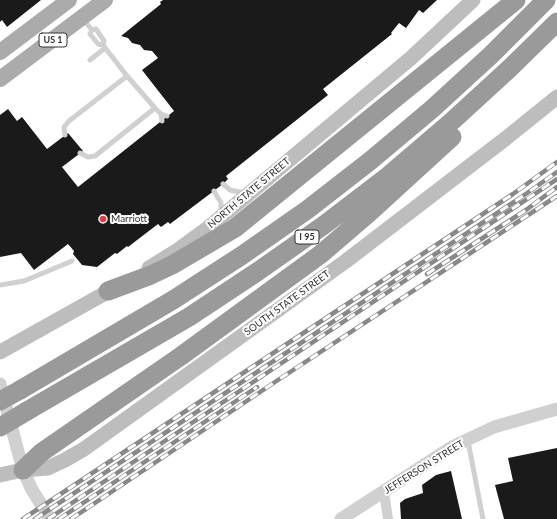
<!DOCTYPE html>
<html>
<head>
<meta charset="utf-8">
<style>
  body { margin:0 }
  canvas { display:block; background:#fff }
</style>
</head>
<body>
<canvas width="557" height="519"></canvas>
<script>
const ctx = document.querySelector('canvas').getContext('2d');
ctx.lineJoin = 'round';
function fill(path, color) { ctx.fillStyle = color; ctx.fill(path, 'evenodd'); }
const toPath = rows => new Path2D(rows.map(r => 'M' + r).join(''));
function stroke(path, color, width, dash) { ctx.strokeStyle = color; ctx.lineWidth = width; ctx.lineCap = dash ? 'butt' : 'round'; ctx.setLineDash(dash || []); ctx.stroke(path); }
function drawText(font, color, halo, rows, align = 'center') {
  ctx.font = font + ' Lato,sans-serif'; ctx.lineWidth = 4; ctx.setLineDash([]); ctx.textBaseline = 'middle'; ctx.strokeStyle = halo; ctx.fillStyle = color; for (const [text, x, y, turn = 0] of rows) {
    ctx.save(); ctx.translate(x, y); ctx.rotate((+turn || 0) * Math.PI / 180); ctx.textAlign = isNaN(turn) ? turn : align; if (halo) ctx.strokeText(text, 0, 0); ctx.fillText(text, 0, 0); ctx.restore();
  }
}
const building = toPath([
  [0,0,41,0,7,27,2,20,0,22],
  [163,0,437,0,423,13,419,10,406,28,399,23,391,33,392,34,323,89,328,95,226,176,228,179,223,184,170,224,168,222,161,227,158,224,128,247,127,246,117,254,115,253,97,267,82,265,73,254,74,251,68,244,34,270,21,253,0,257,0,115,8,109,17,121,22,117,47,149,68,133,83,151,62,167,78,187,174,111,142,70,158,58,152,51,144,50,140,45,132,43,128,38,121,36,161,4,160,2],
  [557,448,557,519,504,519,495,485,513,481,508,458],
  [451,471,462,519,401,519,400,503,405,499,423,493,422,485,436,475]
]);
const service = toPath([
  [83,19,92,30,96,29,104,41,103,45],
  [90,60,105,48],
  [127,76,155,108,161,114,167,116],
  [161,114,162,121],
  [65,135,64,127,69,121,127,76,103,45,98,44,90,34,92,30],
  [80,153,88,157,95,156,155,108],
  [223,184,230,190,244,193],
  [214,191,221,203,221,214],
  [0,285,24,281,72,261],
  [468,441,483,519]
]);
const minor = toPath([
  [384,492,388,519]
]);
const tertiary = toPath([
  [0,384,23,470,31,488,50,519],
  [341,519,452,447,494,427,557,409]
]);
const secondary = toPath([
  [149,268,175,252,208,228,411,58,473,0],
  [0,352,118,286],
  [0,475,23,470,48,468,65,460,84,449,346,261,505,139,557,97]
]);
const primary = toPath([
  [0,52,69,0],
  [0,79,105,0]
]);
const motorway = toPath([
  [108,291,151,275,172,265,235,228,516,0],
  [20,390,173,300,241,256,307,210,370,161,432,109,491,55,546,0],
  [27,411,189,317,257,272,324,225,388,176,450,123,510,68,557,22],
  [23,470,42,452,181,356,321,254,370,212,452,137]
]);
const rail = toPath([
  [427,274,526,210,557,187],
  [23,519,513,194,557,162],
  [35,519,520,198,557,172],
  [48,519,557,179],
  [59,519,257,387],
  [71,519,278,380,557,196]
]);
const motorwayBridge = toPath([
  [0,401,20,390],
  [0,427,27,411]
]);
const markers = [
  [103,219,4,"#e63946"]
];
const shields = [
  [53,40,28],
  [307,237,24]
];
const shieldNames = [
  ["US 1",53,40],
  ["I 95",307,237]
];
const streetNames = [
  ["NORTH STATE STREET",249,193,-40],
  ["SOUTH STATE STREET",287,303,-36],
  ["JEFFERSON STREET",424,467,-32]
];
const poiNames = [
  ["Marriott",111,219]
];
fill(building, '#1a1a1a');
stroke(service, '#d0d0d0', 5);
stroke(minor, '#d0d0d0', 10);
stroke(tertiary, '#d0d0d0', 13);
stroke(secondary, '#bdbdbd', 15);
stroke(primary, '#ababab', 16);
stroke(motorway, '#9a9a9a', 19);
stroke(rail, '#888', 4.5);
stroke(rail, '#fff', 3, [9]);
stroke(motorwayBridge, '#9a9a9a', 19);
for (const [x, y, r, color] of markers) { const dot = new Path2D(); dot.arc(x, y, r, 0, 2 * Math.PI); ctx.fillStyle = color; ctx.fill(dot); stroke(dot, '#fff', 1.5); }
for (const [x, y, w] of shields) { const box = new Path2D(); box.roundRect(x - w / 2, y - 7, w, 14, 3); ctx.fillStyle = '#fff'; ctx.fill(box); stroke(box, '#333', 1); }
drawText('bold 9px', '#333', null, shieldNames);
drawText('10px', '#333', '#fff', streetNames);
drawText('10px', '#333', '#fff', poiNames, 'left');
</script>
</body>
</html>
